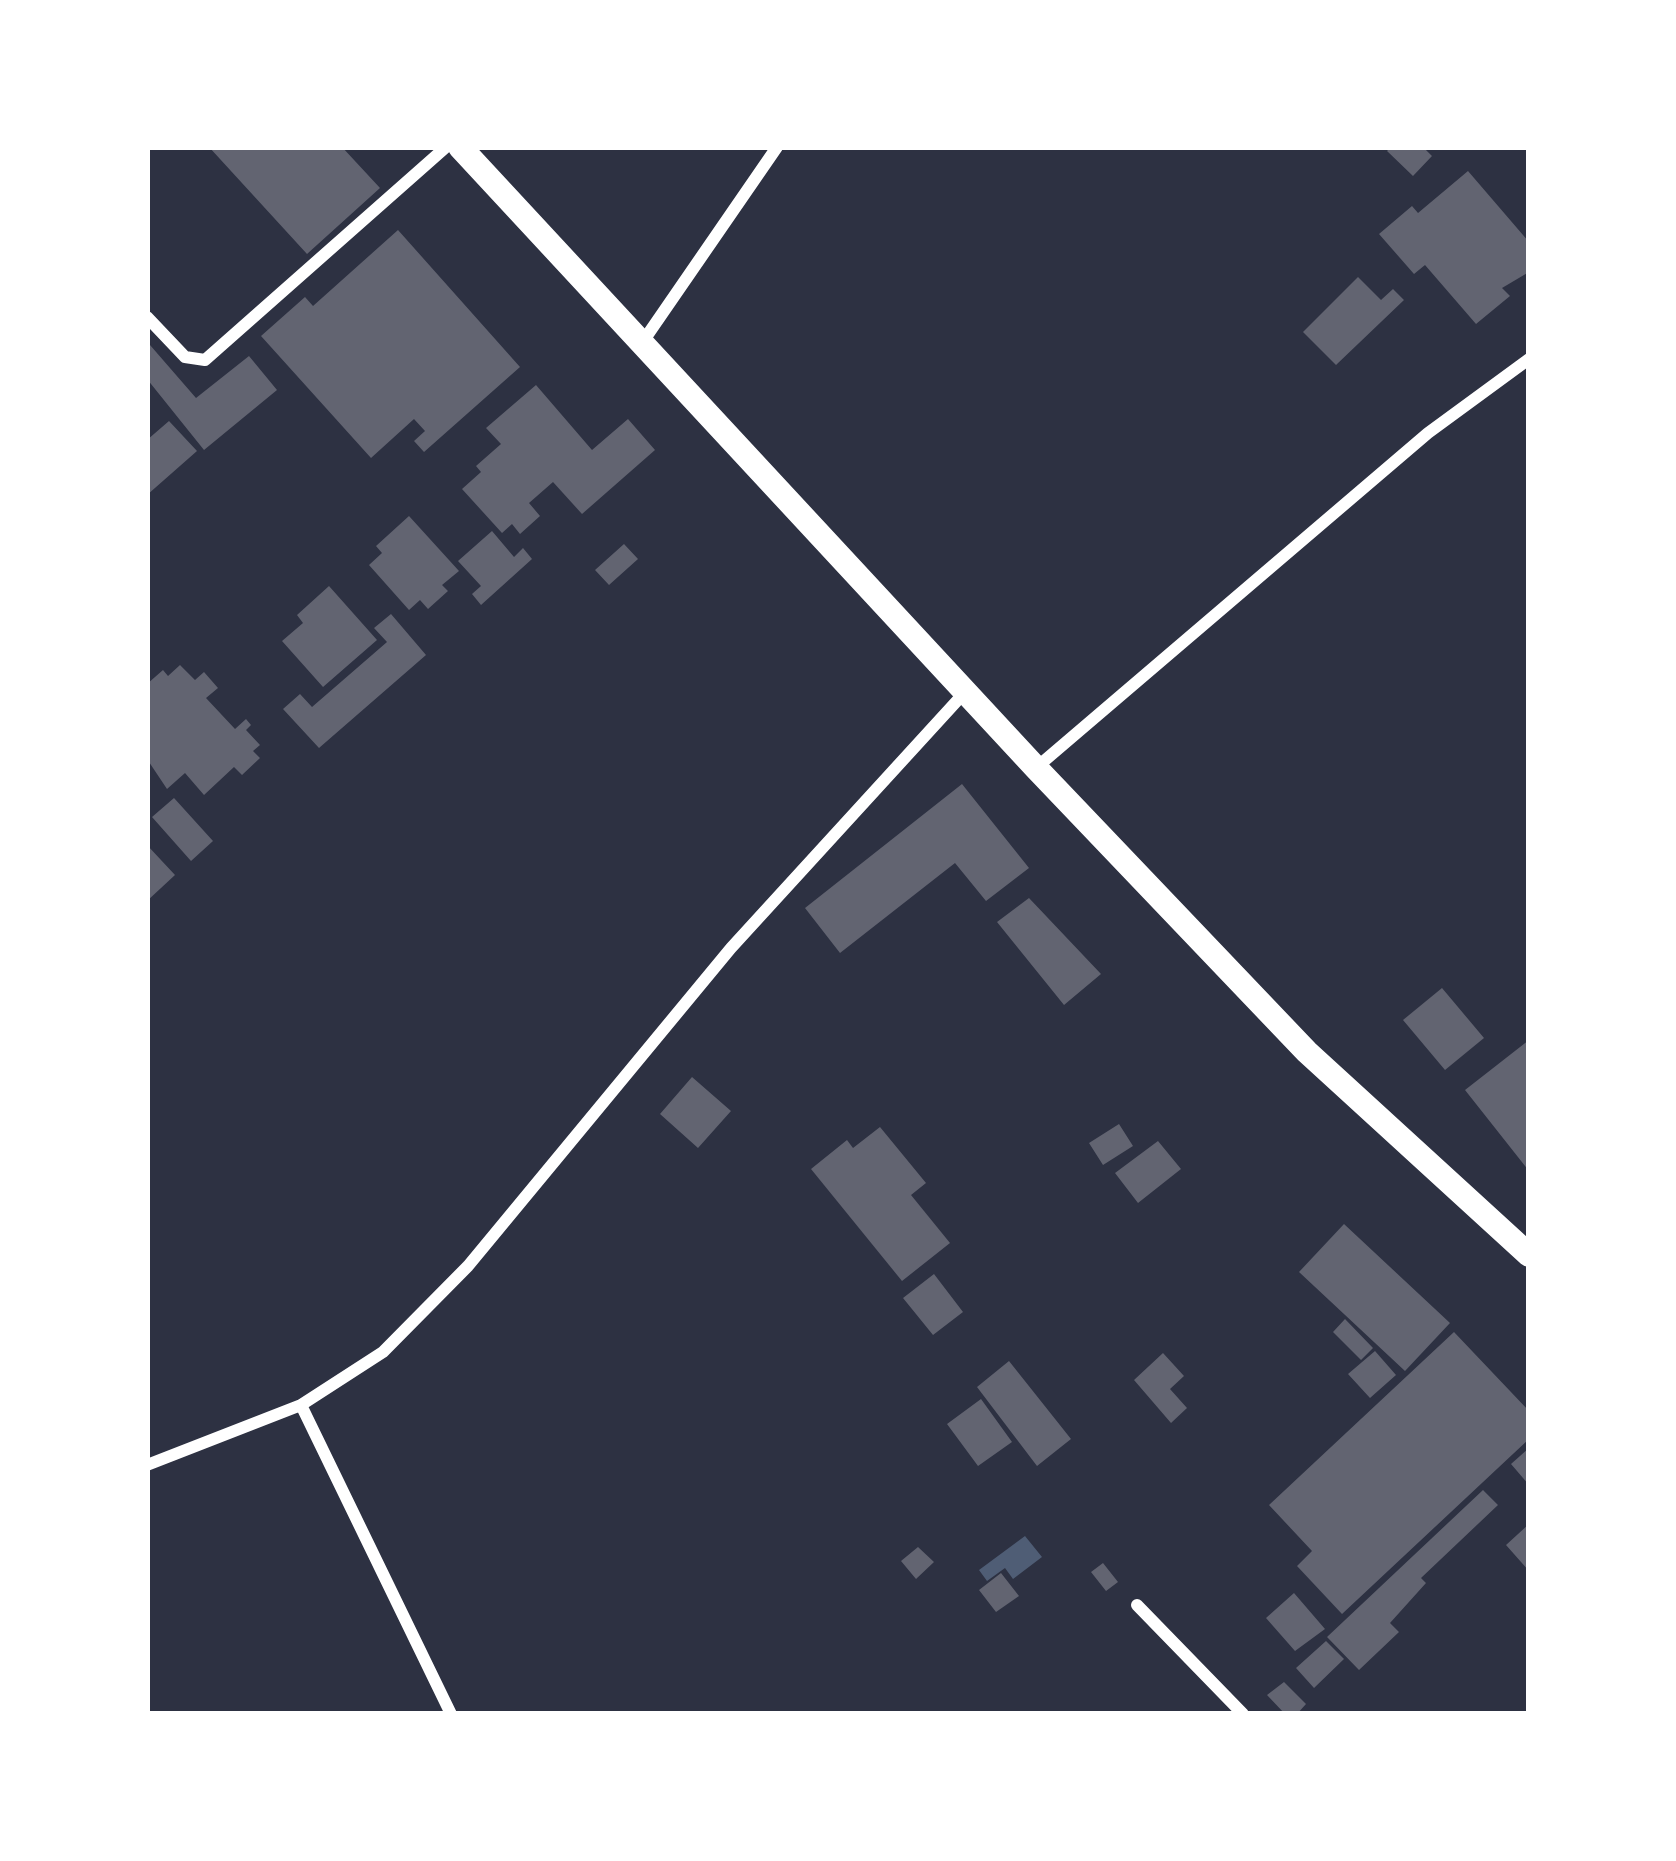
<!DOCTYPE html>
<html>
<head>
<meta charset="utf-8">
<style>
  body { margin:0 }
  #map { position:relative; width:1676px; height:1861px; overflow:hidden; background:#2d3142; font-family:Barlow,sans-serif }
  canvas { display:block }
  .frame { position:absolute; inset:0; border:150px solid #fff; pointer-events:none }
</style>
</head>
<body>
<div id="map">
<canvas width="1676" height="1861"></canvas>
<div class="frame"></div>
</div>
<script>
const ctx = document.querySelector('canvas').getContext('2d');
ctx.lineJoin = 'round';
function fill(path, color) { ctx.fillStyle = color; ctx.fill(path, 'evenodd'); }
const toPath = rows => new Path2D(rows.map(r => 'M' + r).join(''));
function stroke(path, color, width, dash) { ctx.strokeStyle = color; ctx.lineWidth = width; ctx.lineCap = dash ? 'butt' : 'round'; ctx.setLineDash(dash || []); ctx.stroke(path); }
const water = toPath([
  [1025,1536,1042,1557,1013,1579,1005,1568,987,1581,979,1570]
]);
const building = toPath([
  [209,147,342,147,380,188,307,254],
  [1391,147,1423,147,1432,156,1413,176,1387,151],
  [1468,171,1529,242,1529,272,1502,288,1510,296,1476,324,1425,265,1414,274,1379,234,1412,206,1418,213],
  [398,230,520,367,424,452,414,441,425,431,414,419,371,458,261,336,305,297,313,306],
  [1358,277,1381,300,1393,289,1404,300,1336,365,1303,332],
  [150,345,196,398,249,356,277,390,204,450,147,379],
  [536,385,592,450,628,419,655,450,582,514,553,482,529,503,540,516,520,534,512,524,502,533,462,489,481,472,476,466,501,444,486,428],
  [169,421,197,451,147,495,147,440],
  [409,516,459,571,442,585,448,591,428,609,420,600,409,610,369,565,382,553,376,546],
  [492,531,514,557,523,548,532,559,481,605,472,594,481,586,458,561],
  [624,544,638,559,609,585,595,570],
  [329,586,377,640,323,687,282,641,303,623,297,615],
  [391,614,426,655,319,748,283,709,300,694,312,707,387,642,374,628],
  [180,665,195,680,204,672,218,688,206,698,235,729,246,719,251,725,246,730,260,745,253,751,260,758,242,775,234,767,204,795,185,773,167,789,147,759,147,684,163,670,168,676],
  [962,784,1029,868,986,901,955,863,840,953,805,908],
  [174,798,213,841,191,861,152,817],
  [147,845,175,875,147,901],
  [1029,898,1101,974,1064,1005,997,922],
  [1442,988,1484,1038,1445,1070,1403,1020],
  [1529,1040,1529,1171,1465,1090],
  [692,1077,731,1111,698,1148,660,1114],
  [1119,1124,1133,1146,1103,1165,1089,1143],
  [880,1127,926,1183,911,1195,950,1243,902,1281,811,1169,847,1140,853,1148],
  [1158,1141,1181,1169,1138,1203,1115,1173],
  [1344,1224,1450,1323,1405,1371,1299,1272],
  [934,1274,963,1312,933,1335,903,1298],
  [1345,1319,1373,1348,1361,1360,1333,1332],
  [1454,1332,1529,1411,1529,1439,1342,1614,1297,1566,1312,1551,1269,1505],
  [1375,1351,1396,1375,1370,1398,1348,1374],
  [1163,1353,1184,1376,1170,1389,1187,1408,1171,1423,1134,1380],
  [1009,1361,1071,1439,1037,1466,977,1387],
  [981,1399,1012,1442,978,1466,947,1424],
  [1529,1448,1529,1485,1511,1464],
  [1483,1490,1498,1505,1421,1578,1426,1583,1390,1623,1399,1632,1359,1670,1327,1637],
  [1529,1524,1529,1571,1506,1545],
  [918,1547,934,1562,916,1579,901,1561],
  [1103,1563,1118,1582,1106,1591,1091,1572],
  [1001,1573,1019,1596,996,1612,979,1590],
  [1294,1593,1325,1629,1295,1651,1266,1618],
  [1326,1641,1344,1659,1314,1688,1296,1668],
  [1284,1682,1306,1704,1297,1714,1285,1714,1267,1695]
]);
const minor = toPath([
  [147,317,185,357,205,360,446,147],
  [644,340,777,147],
  [1037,767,1428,433,1529,359],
  [301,1405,451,1714],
  [147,1465,301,1405,383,1352,468,1266,731,948,966,691],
  [1137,1605,1243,1714]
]);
const secondary = toPath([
  [460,147,1036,768,1307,1052,1529,1255]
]);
fill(water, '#4f5d75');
fill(building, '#626471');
stroke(minor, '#fff', 12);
stroke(secondary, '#fff', 24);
</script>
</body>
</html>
